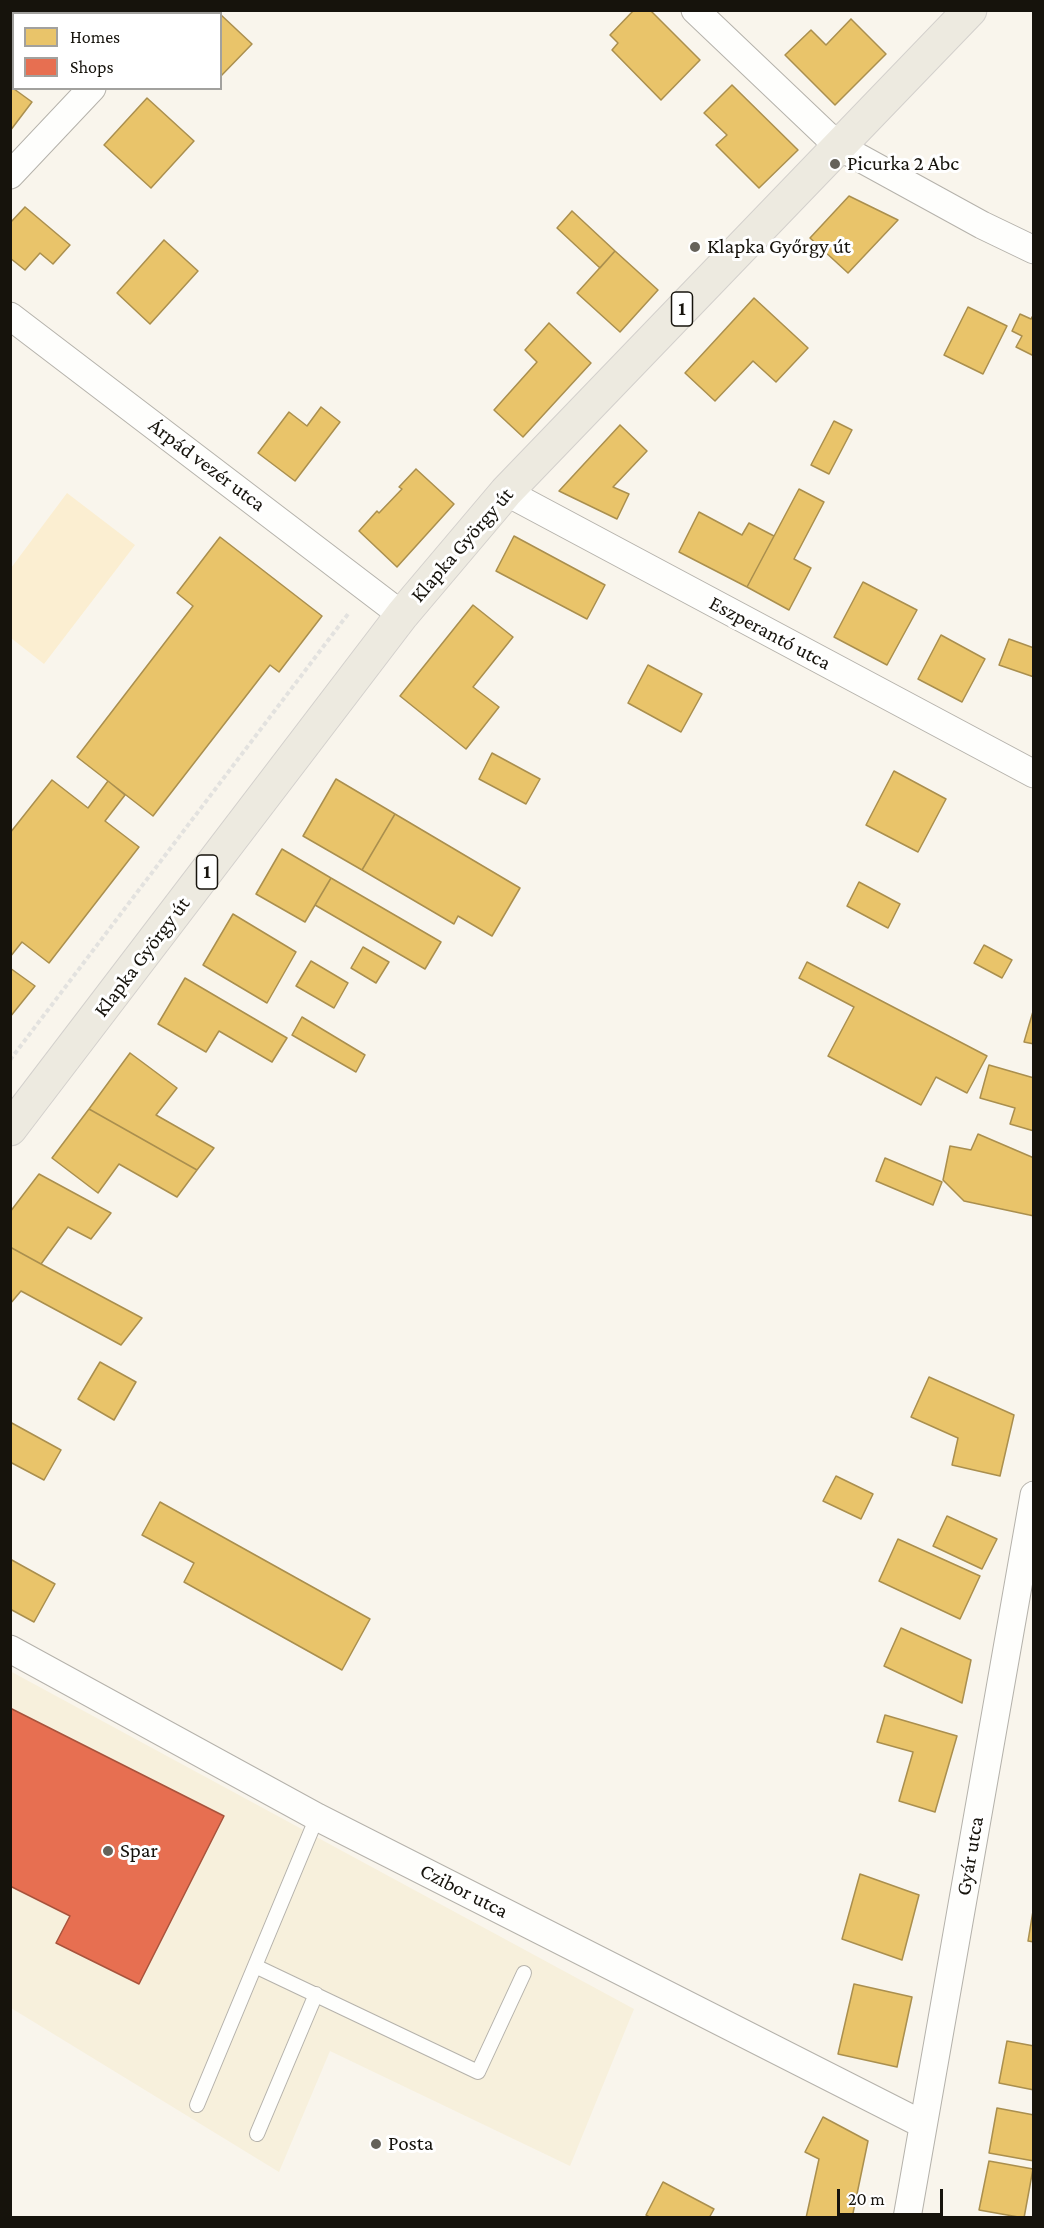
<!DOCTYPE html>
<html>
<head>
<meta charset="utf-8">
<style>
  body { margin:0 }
  #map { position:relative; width:1044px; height:2228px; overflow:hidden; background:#f9f5ec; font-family:"Crimson Pro",serif }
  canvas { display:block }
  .frame { position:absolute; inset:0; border:12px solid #16130c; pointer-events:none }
  .legend { position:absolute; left:12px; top:12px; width:210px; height:78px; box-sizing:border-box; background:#fff; border:2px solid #a2a19e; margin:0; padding:8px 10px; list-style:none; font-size:18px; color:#16130c }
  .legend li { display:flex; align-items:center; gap:12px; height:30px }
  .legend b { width:30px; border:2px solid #a2a19e }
  .scale { position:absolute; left:837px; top:2189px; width:106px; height:27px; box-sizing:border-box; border:3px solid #16130c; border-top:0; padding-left:8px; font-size:18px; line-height:21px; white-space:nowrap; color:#16130c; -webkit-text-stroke:4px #fff; paint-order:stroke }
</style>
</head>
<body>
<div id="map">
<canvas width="1044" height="2228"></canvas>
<div class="frame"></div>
<ul class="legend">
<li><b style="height:16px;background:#e9c46a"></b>Homes</li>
<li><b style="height:16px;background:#e76f51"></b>Shops</li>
</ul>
<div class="scale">20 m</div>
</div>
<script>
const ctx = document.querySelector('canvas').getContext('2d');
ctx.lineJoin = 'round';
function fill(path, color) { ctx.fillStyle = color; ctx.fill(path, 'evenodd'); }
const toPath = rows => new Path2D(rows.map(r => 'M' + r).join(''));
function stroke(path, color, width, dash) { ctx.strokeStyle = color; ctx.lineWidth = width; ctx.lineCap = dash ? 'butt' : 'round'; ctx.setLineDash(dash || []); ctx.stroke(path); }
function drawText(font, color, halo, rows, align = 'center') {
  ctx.font = font + ' "Crimson Pro",serif'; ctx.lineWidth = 6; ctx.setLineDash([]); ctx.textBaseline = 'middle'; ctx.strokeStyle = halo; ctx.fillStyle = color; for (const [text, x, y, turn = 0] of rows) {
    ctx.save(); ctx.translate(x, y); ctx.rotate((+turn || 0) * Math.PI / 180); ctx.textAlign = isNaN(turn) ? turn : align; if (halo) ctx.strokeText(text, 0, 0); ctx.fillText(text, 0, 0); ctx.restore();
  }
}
const built = toPath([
  [10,1671,634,2009,570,2166,330,2051,279,2172,11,2008]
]);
const green = toPath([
  [67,493,135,545,44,664,11,638,11,568]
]);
const homes = toPath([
  [36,10,103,10,106,14,39,14,36,10],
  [103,10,121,10,119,14,106,14,103,10],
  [634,10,650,10,700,60,661,100,612,50,618,43,610,35,634,10],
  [220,14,252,44,220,77,220,14],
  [851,19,886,54,835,105,785,55,811,30,826,45,851,19],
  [732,85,798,150,759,188,716,145,727,135,704,113,732,85],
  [10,86,32,102,10,131,10,86],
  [147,98,194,141,151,188,104,145,147,98],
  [849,196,898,220,848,273,810,238,849,196],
  [25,207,70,245,53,264,40,253,25,270,10,258,10,223,25,207],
  [572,211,615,251,600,268,557,228,572,211],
  [164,240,198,271,150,324,117,293,164,240],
  [615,251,658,290,620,332,577,293,615,251],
  [754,298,808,348,776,382,753,361,715,401,685,373,754,298],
  [968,307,1007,326,983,374,944,355,968,307],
  [1020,314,1031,319,1034,314,1034,356,1016,347,1022,336,1012,331,1020,314],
  [549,323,591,363,523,437,494,410,537,362,525,350,549,323],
  [321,407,340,422,295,481,258,453,289,412,307,426,321,407],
  [834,421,852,430,829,474,811,465,834,421],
  [620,425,647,451,613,487,629,494,617,519,559,491,620,425],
  [416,469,454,504,397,567,359,531,377,511,379,513,402,489,399,487,416,469],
  [799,489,824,502,794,559,811,568,789,610,747,587,799,489],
  [699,512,742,535,749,523,774,536,747,587,679,552,699,512],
  [514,536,605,585,587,619,496,571,514,536],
  [220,537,322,616,279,672,270,665,153,816,77,757,193,606,177,593,220,537],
  [863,582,917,610,887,665,834,637,863,582],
  [473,605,513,637,473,687,499,707,466,749,400,696,473,605],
  [941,635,985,659,962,702,918,679,941,635],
  [1009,639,1034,648,1034,677,999,665,1009,639],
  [648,665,702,694,681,732,628,703,648,665],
  [492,753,540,779,526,804,479,779,492,753],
  [894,771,946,799,918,852,866,825,894,771],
  [336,779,395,814,362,870,303,836,336,779],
  [52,780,88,808,108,781,125,795,105,821,139,847,49,963,22,942,10,957,10,833,52,780],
  [395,814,520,888,492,936,458,916,454,924,362,870,395,814],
  [282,849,331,878,305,922,256,894,282,849],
  [331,878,441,942,425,969,315,905,331,878],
  [859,882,900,904,888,928,847,906,859,882],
  [233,914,296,952,267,1003,203,965,233,914],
  [984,945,1012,960,1002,978,974,963,984,945],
  [363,947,389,962,376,983,351,968,363,947],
  [311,961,348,983,334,1008,296,986,311,961],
  [807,962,987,1056,967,1093,936,1077,921,1105,828,1056,854,1007,799,978,807,962],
  [10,968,35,986,10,1017,10,968],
  [185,978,287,1038,272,1062,219,1031,206,1052,158,1024,185,978],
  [1034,1008,1034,1044,1024,1042,1034,1008],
  [302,1017,365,1055,356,1072,292,1035,302,1017],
  [130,1053,177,1088,156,1115,214,1148,197,1170,89,1109,130,1053],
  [989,1065,1034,1078,1034,1131,1010,1124,1015,1108,980,1098,989,1065],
  [89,1109,197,1170,177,1197,119,1164,98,1193,52,1158,89,1109],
  [978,1134,1034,1158,1034,1216,964,1201,943,1180,950,1146,971,1150,978,1134],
  [885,1158,942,1182,933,1205,876,1181,885,1158],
  [39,1174,111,1213,91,1239,68,1227,41,1264,10,1247,10,1212,39,1174],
  [10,1247,41,1264,142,1318,121,1345,21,1291,10,1304,10,1247],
  [100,1362,136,1382,114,1420,78,1399,100,1362],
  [929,1377,1014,1415,1000,1476,952,1465,958,1438,911,1417,929,1377],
  [10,1422,61,1450,44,1480,10,1462,10,1422],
  [836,1476,873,1494,861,1519,823,1501,836,1476],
  [160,1502,370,1619,342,1670,184,1582,194,1563,142,1535,160,1502],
  [947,1516,997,1539,982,1569,933,1546,947,1516],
  [898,1539,980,1576,960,1619,879,1581,898,1539],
  [10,1559,55,1584,34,1622,10,1609,10,1559],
  [901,1628,971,1660,962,1703,884,1666,901,1628],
  [885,1715,957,1736,935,1812,899,1801,913,1752,877,1742,885,1715],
  [860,1874,919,1895,902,1960,842,1939,860,1874],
  [1034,1905,1034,1942,1028,1941,1034,1905],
  [854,1984,912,1997,897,2067,838,2054,854,1984],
  [1007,2041,1034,2046,1034,2090,999,2083,1007,2041],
  [997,2108,1034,2115,1034,2161,989,2153,997,2108],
  [823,2117,868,2141,852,2218,806,2218,819,2159,805,2152,823,2117],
  [989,2161,1033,2169,1024,2218,979,2210,989,2161],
  [663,2182,714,2209,709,2218,651,2218,646,2215,663,2182]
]);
const shops = toPath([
  [10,1708,224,1816,139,1984,56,1943,70,1916,10,1886,10,1708]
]);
const path = toPath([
  [10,1060,348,614]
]);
const service = toPath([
  [255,1966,478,2072,524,1973],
  [197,2105,317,1817],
  [257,2134,316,1994]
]);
const minor = toPath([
  [695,10,838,146,982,225,1034,250],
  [163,14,165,10],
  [10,175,92,88],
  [10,316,402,615],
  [506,492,1034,774],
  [10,1649,317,1817,922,2124],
  [907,2218,1034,1495]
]);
const primary = toPath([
  [10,1129,402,615,506,492,970,10]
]);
const markers = [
  [835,164,6,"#65625a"],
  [695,247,6,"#65625a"],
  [108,1851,6,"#65625a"],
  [376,2144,6,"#65625a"]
];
const shields = [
  [682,309,21],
  [207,872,21]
];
const shieldNames = [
  ["1",682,309],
  ["1",207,872]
];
const poiNames = [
  ["Picurka 2 Abc",847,164],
  ["Klapka Győrgy út",707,247],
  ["Spar",120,1851],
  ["Posta",388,2144]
];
const streetNames = [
  ["Árpád vezér utca",207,465,37],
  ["Klapka György út",462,545,-49],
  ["Eszperantó utca",770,633,28],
  ["Klapka György út",142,957,-53],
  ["Gyár utca",970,1856,-80],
  ["Czibor utca",464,1891,27]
];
fill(built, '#f7f0dc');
fill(green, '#fbeed1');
fill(homes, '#e9c46a');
stroke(homes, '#aa8f4e', 1.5);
fill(shops, '#e76f51');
stroke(shops, '#a8533c', 1.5);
stroke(service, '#b5b2ab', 16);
stroke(minor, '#b5b2ab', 29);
stroke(primary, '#d3d0cc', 35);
stroke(path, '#e3e2df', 4, [4.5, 3]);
stroke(service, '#fefefc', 14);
stroke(minor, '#fefefc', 27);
stroke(primary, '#edeae0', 33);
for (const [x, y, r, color] of markers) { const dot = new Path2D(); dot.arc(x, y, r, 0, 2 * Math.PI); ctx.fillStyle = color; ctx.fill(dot); stroke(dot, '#fff', 2); }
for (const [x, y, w] of shields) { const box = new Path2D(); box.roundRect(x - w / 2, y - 17, w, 34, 4.5); ctx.fillStyle = '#fff'; ctx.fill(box); stroke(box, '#16130c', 1.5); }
drawText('bold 20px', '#16130c', null, shieldNames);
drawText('21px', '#16130c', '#fff', poiNames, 'left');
drawText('21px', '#16130c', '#fff', streetNames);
</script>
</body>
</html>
